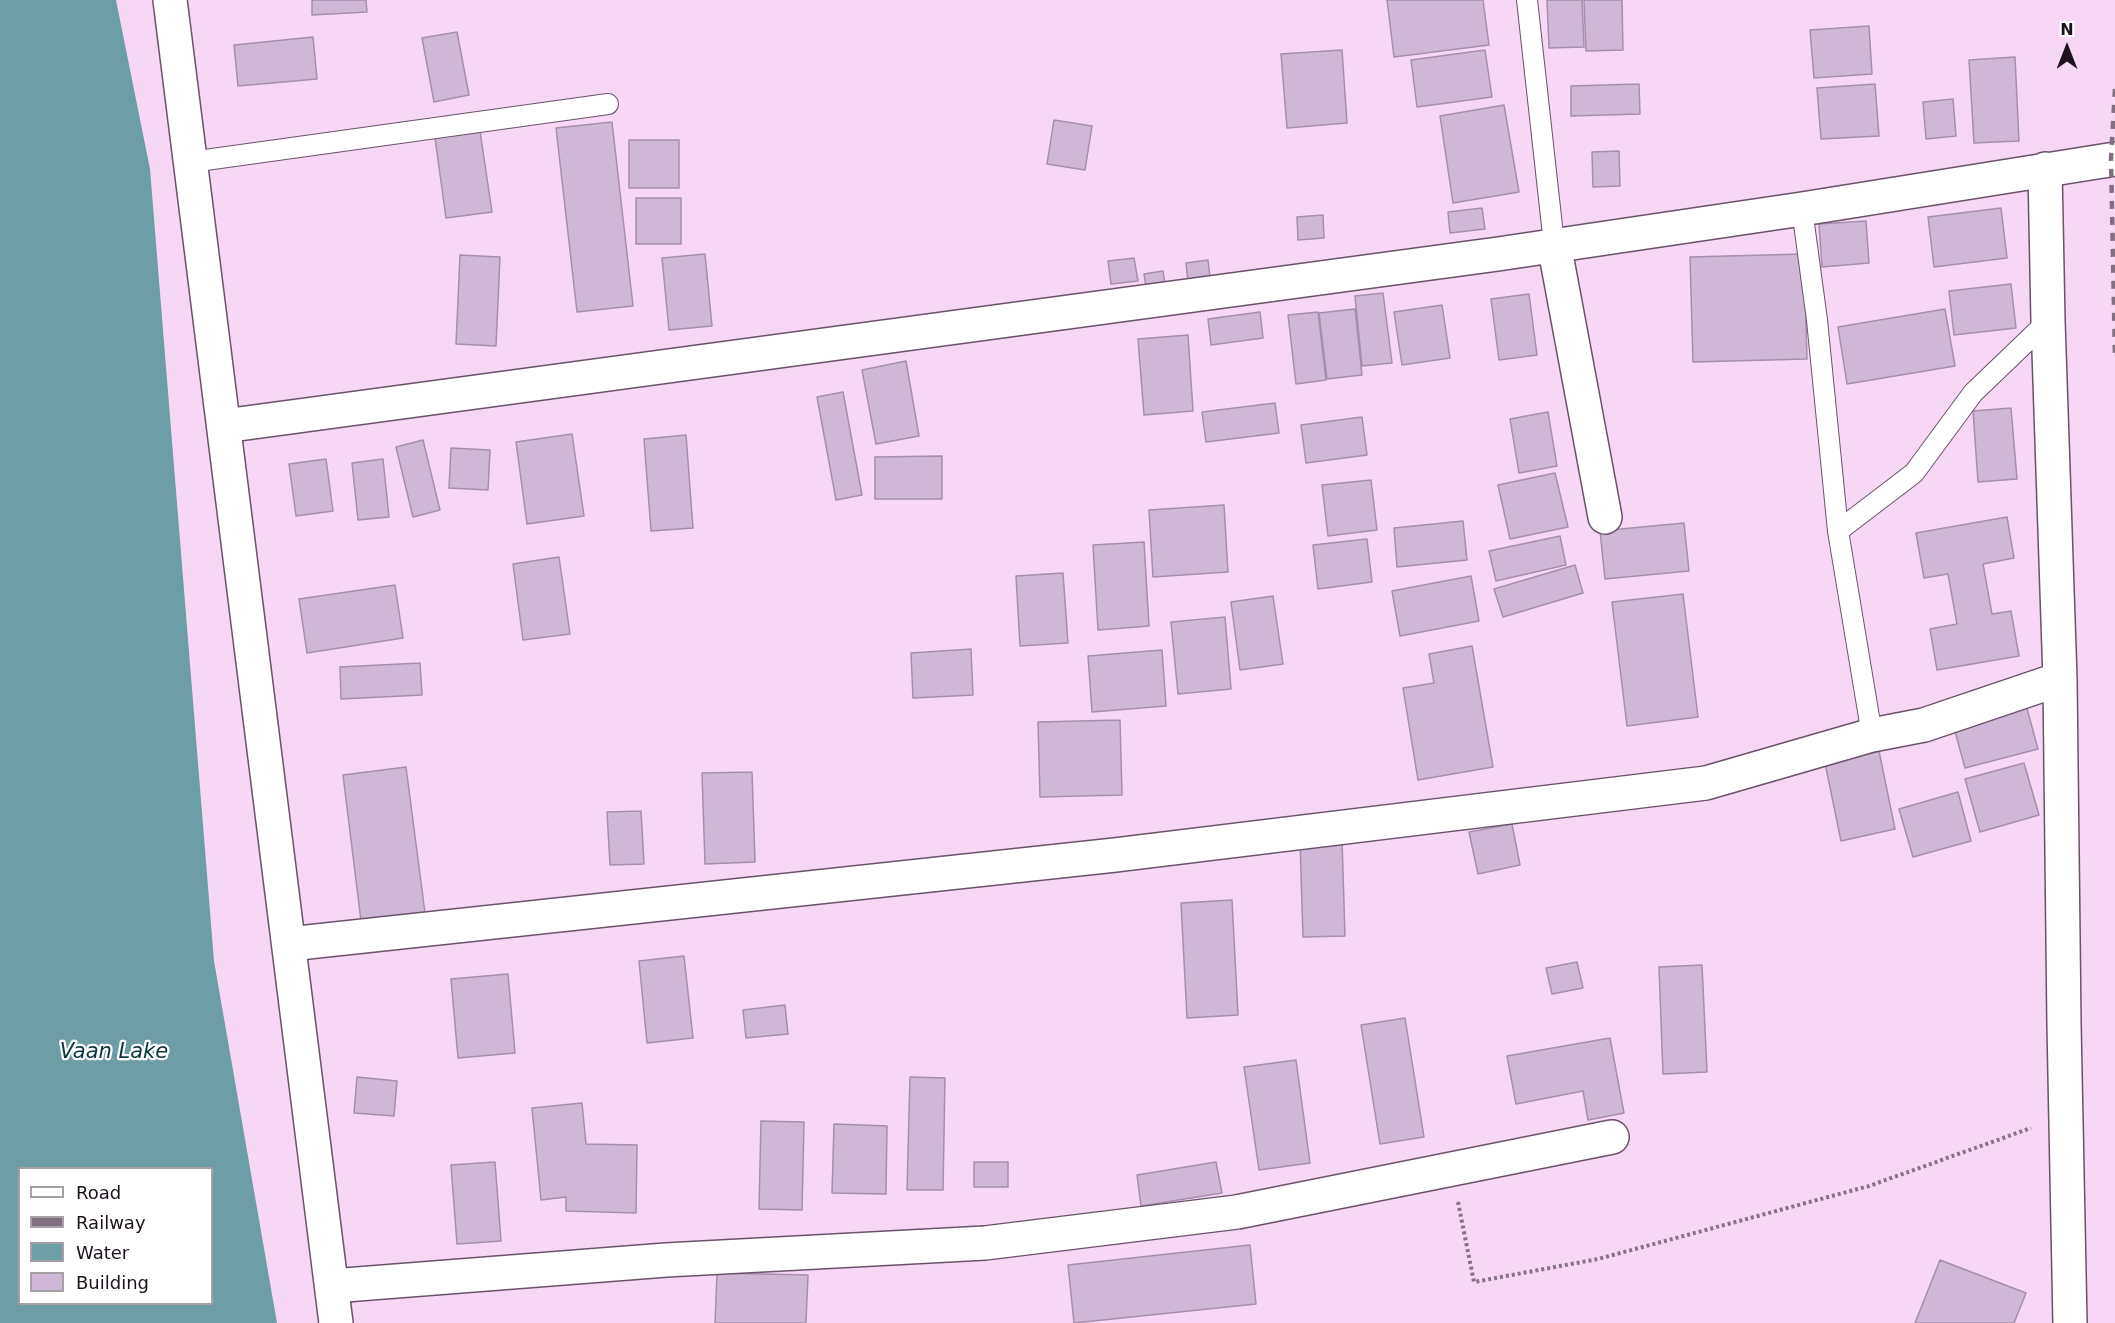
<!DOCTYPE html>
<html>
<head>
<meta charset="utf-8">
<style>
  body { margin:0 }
  #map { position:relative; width:2115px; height:1323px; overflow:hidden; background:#f6d8f4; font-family:"DejaVu Sans",sans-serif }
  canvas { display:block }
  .legend { position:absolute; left:18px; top:1167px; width:195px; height:138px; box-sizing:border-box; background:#fff; border:2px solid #a4a0a4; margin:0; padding:8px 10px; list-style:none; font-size:18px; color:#1c121c }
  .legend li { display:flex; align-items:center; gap:12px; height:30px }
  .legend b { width:30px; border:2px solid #a4a0a4 }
  .north { position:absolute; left:2037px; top:18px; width:60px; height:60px; -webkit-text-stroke:4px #fff; paint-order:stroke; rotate:0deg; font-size:16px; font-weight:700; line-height:24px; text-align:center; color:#1c121c }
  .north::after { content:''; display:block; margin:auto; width:21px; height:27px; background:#1c121c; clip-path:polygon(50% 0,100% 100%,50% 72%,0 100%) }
</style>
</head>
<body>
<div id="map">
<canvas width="2115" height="1323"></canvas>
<ul class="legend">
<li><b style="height:8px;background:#fff"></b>Road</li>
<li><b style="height:8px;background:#826f81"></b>Railway</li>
<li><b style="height:16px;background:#6d9ea6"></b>Water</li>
<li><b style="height:16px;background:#ceb8d6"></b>Building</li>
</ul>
<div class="north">N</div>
</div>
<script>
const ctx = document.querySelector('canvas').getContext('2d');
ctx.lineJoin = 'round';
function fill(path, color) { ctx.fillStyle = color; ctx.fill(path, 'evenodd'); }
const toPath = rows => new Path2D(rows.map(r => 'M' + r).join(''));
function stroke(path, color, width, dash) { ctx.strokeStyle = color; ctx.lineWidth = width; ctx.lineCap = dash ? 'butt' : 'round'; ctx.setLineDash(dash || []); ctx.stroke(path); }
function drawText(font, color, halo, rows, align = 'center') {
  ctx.font = font + ' "DejaVu Sans",sans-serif'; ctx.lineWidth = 4.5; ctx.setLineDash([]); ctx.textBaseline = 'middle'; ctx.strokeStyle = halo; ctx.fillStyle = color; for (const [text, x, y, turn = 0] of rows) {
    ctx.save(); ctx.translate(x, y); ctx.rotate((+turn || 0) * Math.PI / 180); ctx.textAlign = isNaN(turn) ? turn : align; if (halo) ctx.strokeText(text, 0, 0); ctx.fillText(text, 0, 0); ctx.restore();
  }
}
const water = toPath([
  [0,0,116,0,150,169,214,961,277,1323,0,1323],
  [20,1168,212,1168,212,1304,20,1304]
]);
const building = toPath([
  [312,0,366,0,367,12,312,15,312,0],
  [1387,0,1483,0,1489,45,1394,57,1387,0],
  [1547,0,1582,0,1584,47,1549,48,1547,0],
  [1584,0,1622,0,1623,50,1586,51,1584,0],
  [1869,26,1872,74,1814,78,1810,30,1869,26],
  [457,32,469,95,434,102,422,38,457,32],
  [313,37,317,79,238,86,234,45,313,37],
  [1342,50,1347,123,1287,128,1281,54,1342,50],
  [1485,50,1492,97,1417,107,1411,60,1485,50],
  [2015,57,2019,141,1974,143,1969,60,2015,57],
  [1639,84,1640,114,1571,116,1571,86,1639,84],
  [1875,84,1879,136,1821,139,1817,88,1875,84],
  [1953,99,1956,136,1926,139,1923,102,1953,99],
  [1504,105,1519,192,1453,203,1440,116,1504,105],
  [1054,120,1092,126,1085,170,1047,164,1054,120],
  [612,122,633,306,577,312,556,128,612,122],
  [480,131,492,212,446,218,435,138,480,131],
  [629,140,679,140,679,188,629,188,629,140],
  [1619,151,1620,186,1593,187,1592,152,1619,151],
  [636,198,681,198,681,244,636,244,636,198],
  [1482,208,1485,229,1450,233,1448,212,1482,208],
  [2001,208,2007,258,1934,267,1928,217,2001,208],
  [1323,215,1324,238,1298,240,1297,217,1323,215],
  [1866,221,1869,263,1822,267,1819,224,1866,221],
  [705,254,712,326,669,330,662,258,705,254],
  [1804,254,1807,359,1693,362,1690,257,1804,254],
  [460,255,500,257,496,346,456,344,460,255],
  [1134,258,1138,281,1111,284,1108,261,1134,258],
  [1208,260,1210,278,1188,281,1186,263,1208,260],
  [1163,271,1165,284,1146,287,1144,274,1163,271],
  [2011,284,2016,328,1954,335,1949,291,2011,284],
  [1383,293,1392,363,1362,366,1355,296,1383,293],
  [1529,294,1537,355,1499,360,1491,299,1529,294],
  [1442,305,1450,358,1402,365,1394,312,1442,305],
  [1355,309,1362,375,1327,379,1319,313,1355,309],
  [1945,309,1955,366,1847,384,1838,327,1945,309],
  [1260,312,1263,338,1211,345,1208,319,1260,312],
  [1318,312,1326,380,1296,384,1288,315,1318,312],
  [1188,335,1193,411,1144,415,1138,339,1188,335],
  [906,361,919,436,876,444,862,370,906,361],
  [843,392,862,495,836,500,817,397,843,392],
  [1275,403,1279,433,1206,442,1202,412,1275,403],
  [2011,408,2017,479,1978,482,1973,411,2011,408],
  [1548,412,1557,466,1519,473,1510,419,1548,412],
  [1362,417,1367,455,1306,463,1301,425,1362,417],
  [572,434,584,516,527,524,516,442,572,434],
  [686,435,693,528,651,531,644,439,686,435],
  [423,440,440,510,413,517,396,447,423,440],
  [451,448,490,450,488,490,449,488,451,448],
  [942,456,942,499,875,499,875,457,942,456],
  [326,459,333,511,296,516,289,464,326,459],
  [383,459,389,517,358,520,352,463,383,459],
  [1555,473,1568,527,1510,539,1498,485,1555,473],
  [1371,480,1377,530,1328,536,1322,485,1371,480],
  [1224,505,1228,572,1153,577,1149,510,1224,505],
  [2007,517,2014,558,1983,564,1992,614,2011,611,2019,656,1937,670,1930,629,1957,624,1948,574,1924,578,1916,533,2007,517],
  [1463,521,1467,560,1397,567,1394,528,1463,521],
  [1684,523,1689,571,1605,579,1600,531,1684,523],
  [1560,536,1566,565,1496,581,1489,551,1560,536],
  [1367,539,1372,582,1318,589,1313,545,1367,539],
  [1144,542,1149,626,1098,630,1093,545,1144,542],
  [559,557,570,634,523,640,513,564,559,557],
  [1575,565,1583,593,1503,617,1494,589,1575,565],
  [1063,573,1068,643,1020,646,1016,576,1063,573],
  [1471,576,1479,621,1400,636,1392,591,1471,576],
  [395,585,403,638,307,653,299,599,395,585],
  [1683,594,1698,717,1627,726,1612,602,1683,594],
  [1273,596,1283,664,1240,670,1231,602,1273,596],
  [1225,617,1231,689,1178,694,1171,622,1225,617],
  [1472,646,1493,767,1418,780,1403,688,1434,683,1429,654,1472,646],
  [971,649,973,695,913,698,911,653,971,649],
  [1162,650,1166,706,1092,712,1088,656,1162,650],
  [420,663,422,695,341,699,340,667,420,663],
  [2026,705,2038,749,1965,768,1953,724,2026,705],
  [1120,720,1122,795,1040,797,1038,722,1120,720],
  [1879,751,1895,829,1841,841,1825,763,1879,751],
  [2024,763,2039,815,1980,832,1965,779,2024,763],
  [406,767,425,913,361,921,343,775,406,767],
  [752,772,755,862,705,864,702,773,752,772],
  [1958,792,1971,841,1913,857,1899,809,1958,792],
  [641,811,644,864,610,865,607,812,641,811],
  [1512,824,1520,865,1478,874,1469,832,1512,824],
  [1342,839,1345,936,1303,937,1300,841,1342,839],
  [1232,900,1238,1015,1187,1018,1181,903,1232,900],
  [684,956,693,1038,647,1043,639,961,684,956],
  [1577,962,1583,988,1552,994,1546,968,1577,962],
  [1702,965,1707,1072,1663,1074,1659,967,1702,965],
  [508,974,515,1053,458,1058,451,979,508,974],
  [785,1005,788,1034,746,1038,743,1010,785,1005],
  [1405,1018,1424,1137,1380,1144,1361,1025,1405,1018],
  [1610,1038,1624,1113,1588,1120,1583,1091,1516,1104,1507,1056,1610,1038],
  [1296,1060,1310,1163,1259,1170,1244,1067,1296,1060],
  [357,1077,397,1081,394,1116,354,1113,357,1077],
  [910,1077,945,1078,943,1190,907,1190,910,1077],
  [582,1103,586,1144,637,1145,636,1213,566,1211,566,1197,541,1200,532,1108,582,1103],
  [761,1121,804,1122,802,1210,759,1209,761,1121],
  [834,1124,887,1126,886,1194,832,1193,834,1124],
  [495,1162,501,1241,457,1244,451,1165,495,1162],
  [974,1162,1008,1162,1008,1187,974,1187,974,1162],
  [1216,1162,1222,1193,1141,1206,1137,1175,1216,1162],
  [1250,1245,1256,1304,1074,1323,1068,1265,1250,1245],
  [1940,1260,2026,1293,2014,1323,1915,1323,1940,1260],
  [717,1273,808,1275,806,1323,715,1323,717,1273]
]);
const path = toPath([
  [1458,1202,1474,1282,1598,1259,1869,1186,2031,1128]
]);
const lane = toPath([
  [1527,0,1554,244],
  [191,162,608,104],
  [1802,209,1817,320,1838,531],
  [1872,735,1838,531,1914,473,1973,393,2048,321]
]);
const street = toPath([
  [2045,169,2048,321,2060,679,2064,1024,2070,1323],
  [1554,244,1605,517],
  [224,426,1498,254,1802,209,2115,159],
  [289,944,1115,855,1706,783,1872,735,1924,725,2060,679],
  [332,1286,666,1260,985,1243,1237,1212,1612,1137]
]);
const secondary = toPath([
  [170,0,336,1323]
]);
const rail = toPath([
  [2115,89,2111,159,2115,357]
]);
const waterNames = [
  ["Vaan Lake",114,1053]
];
fill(water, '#6d9ea6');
fill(building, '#ceb8d6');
stroke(building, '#a48fac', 1.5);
stroke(lane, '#6a5269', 22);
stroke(street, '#6a5269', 36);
stroke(secondary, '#6a5269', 36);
stroke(path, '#857284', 4, [3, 3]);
stroke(lane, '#fff', 20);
stroke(street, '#fff', 33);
stroke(secondary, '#fff', 33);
stroke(rail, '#826f81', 4.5, [8, 8]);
drawText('italic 21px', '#07383f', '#fff', waterNames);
</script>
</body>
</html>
